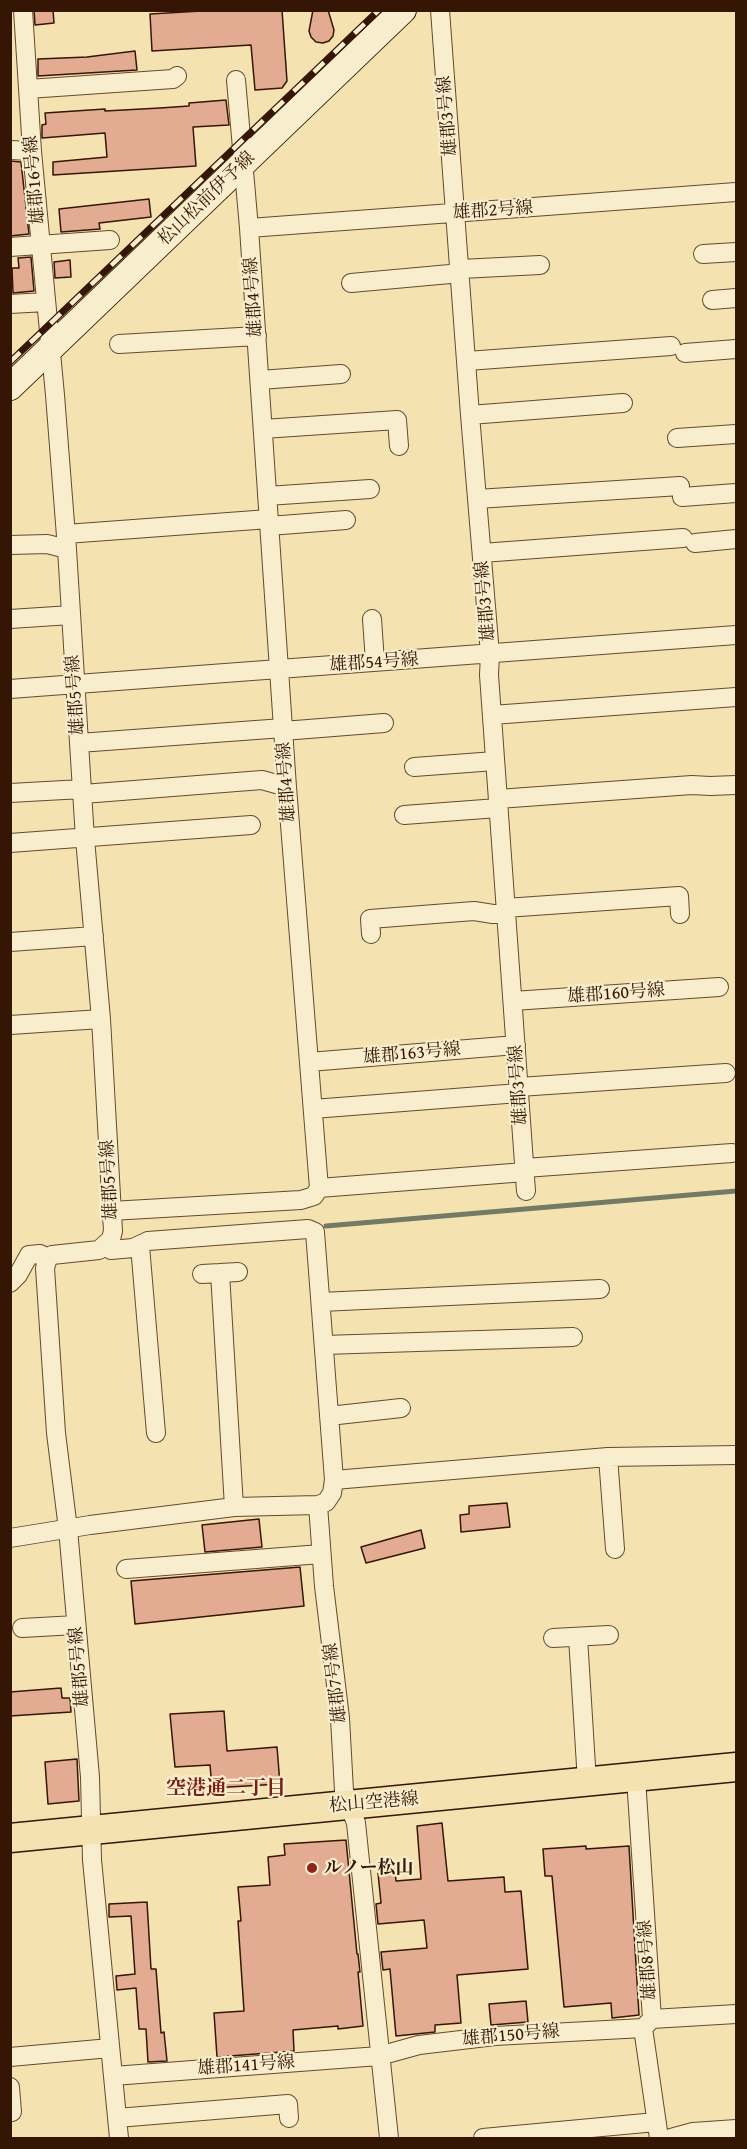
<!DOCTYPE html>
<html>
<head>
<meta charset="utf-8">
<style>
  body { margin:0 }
  #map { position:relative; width:747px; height:2149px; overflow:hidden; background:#f4e3b1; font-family:"Gentium Book Plus",serif }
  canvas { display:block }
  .frame { position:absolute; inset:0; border:12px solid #351605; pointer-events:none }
</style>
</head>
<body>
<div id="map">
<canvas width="747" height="2149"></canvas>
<div class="frame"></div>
</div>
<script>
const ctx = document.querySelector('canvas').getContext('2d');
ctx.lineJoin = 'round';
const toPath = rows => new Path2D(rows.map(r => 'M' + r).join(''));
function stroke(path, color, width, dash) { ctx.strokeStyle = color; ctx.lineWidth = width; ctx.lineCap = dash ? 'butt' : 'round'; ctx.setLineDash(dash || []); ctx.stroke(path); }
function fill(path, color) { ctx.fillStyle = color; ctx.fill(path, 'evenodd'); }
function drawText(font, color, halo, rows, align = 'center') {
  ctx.font = font + ' "Gentium Book Plus","Noto Serif JP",serif'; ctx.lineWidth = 4.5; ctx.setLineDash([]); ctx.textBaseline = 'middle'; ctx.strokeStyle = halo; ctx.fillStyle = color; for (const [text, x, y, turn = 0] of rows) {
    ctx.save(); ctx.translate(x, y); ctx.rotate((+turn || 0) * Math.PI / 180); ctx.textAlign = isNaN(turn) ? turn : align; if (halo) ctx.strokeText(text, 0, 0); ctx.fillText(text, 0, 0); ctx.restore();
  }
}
const stream = toPath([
  [326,1226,736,1191]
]);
const building = toPath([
  [34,10,53,10,54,23,35,25,34,10],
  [219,10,282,10,287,81,282,88,255,90,251,45,152,51,150,14,219,10],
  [313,10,328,10,334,30,333,36,329,41,323,43,316,42,311,37,309,31,313,10],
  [135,51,137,70,38,76,38,59,87,57,135,51],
  [226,100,229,125,193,127,196,166,53,175,53,162,107,157,105,133,42,138,42,125,46,124,45,113,105,109,105,111,160,108,189,106,189,103,226,100],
  [10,161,21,162,29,234,10,236,10,161],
  [149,199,151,217,99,223,100,229,61,232,59,209,149,199],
  [31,257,34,291,13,293,12,268,19,268,18,258,31,257],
  [70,260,71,277,55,278,54,262,70,260],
  [507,1503,510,1527,461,1532,460,1515,469,1514,469,1506,507,1503],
  [259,1519,262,1547,205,1552,202,1525,259,1519],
  [421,1530,425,1548,366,1563,361,1547,421,1530],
  [300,1567,304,1606,135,1624,131,1581,300,1567],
  [61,1688,62,1698,70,1698,71,1712,10,1716,10,1692,61,1688],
  [224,1711,227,1751,277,1747,280,1784,212,1788,210,1765,175,1767,170,1714,224,1711],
  [77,1759,79,1801,48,1804,45,1762,77,1759],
  [442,1823,448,1881,504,1877,505,1892,521,1891,528,1969,457,1975,461,2023,435,2025,435,2032,396,2036,390,1969,383,1970,381,1952,427,1948,424,1920,378,1924,376,1904,381,1903,377,1863,394,1861,396,1881,421,1879,417,1826,442,1823],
  [346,1840,357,1954,358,1954,360,1972,358,1972,363,2026,338,2029,338,2026,293,2030,294,2051,217,2057,214,2013,244,2011,238,1921,241,1921,238,1887,270,1885,268,1857,285,1855,284,1844,346,1840],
  [586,1846,586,1849,629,1846,639,2015,612,2018,611,2003,564,2007,552,1876,545,1876,543,1849,586,1846],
  [147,1902,151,1969,156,1969,161,2033,164,2032,167,2061,148,2062,146,2029,139,2029,136,1988,117,1990,116,1976,135,1974,131,1916,109,1917,109,1904,147,1902],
  [526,2001,528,2022,491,2025,489,2004,526,2001]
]);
const minor = toPath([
  [23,10,32,151,55,395,67,549,85,839,101,1019,113,1231,111,1239,99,1250,52,1255,48,1258,45,1268,56,1433,68,1529,90,1777,92,1860,119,2138],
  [440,10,470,415,490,654,489,675,526,1191],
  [28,89,173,79,177,76],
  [10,150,32,151],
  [249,228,736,192],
  [10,247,110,240],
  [703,254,736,252],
  [461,269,540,265],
  [351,283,461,273],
  [712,300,736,298],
  [10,304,46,302],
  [119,344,257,336],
  [685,353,736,349],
  [467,361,671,346],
  [260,380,341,374],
  [470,415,623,403],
  [263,429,397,420,399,446],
  [677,438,736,434],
  [267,496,370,489],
  [682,497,736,493],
  [477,499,680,486],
  [269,526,346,520],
  [66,534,269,519],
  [695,543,736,539],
  [10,545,47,544,67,549],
  [482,553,683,538],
  [10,619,71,615],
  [372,619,375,662],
  [10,689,736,635],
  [492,715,736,697],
  [283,731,384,723],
  [79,743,283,728],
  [414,767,495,761],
  [10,793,82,789],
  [83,794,262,780,287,787],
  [498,799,692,785,710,786,736,785],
  [404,815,498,808],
  [10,843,251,825],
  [505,908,679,896,680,914],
  [371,934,370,919,474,911,493,914,506,914],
  [10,942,94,936],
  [513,1001,719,987],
  [10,1025,101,1019],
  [309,1062,516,1045],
  [519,1087,726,1073],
  [313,1109,519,1093],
  [525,1168,732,1153],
  [319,1188,525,1172],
  [111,1211,301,1200,314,1196,319,1188,287,787,249,228,236,80],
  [106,1246,111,1250,133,1248,148,1241,308,1229,315,1232,334,1480,332,1493,326,1502,318,1505,324,1586,340,1718,344,1791,356,1823,389,2138],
  [140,1246,156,1433],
  [220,1273,234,1507],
  [202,1274,238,1272],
  [10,1283,18,1275,29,1255,40,1254,48,1258],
  [321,1302,600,1289],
  [324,1345,573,1337],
  [329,1416,401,1408],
  [608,1457,615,1549],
  [334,1480,608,1457,736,1455],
  [10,1538,90,1525,234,1507,318,1505],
  [126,1569,321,1554],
  [22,1628,76,1625],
  [578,1637,587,1782],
  [553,1638,609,1635],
  [636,1778,652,2019,643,2028,659,2138],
  [652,2019,736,2014],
  [10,2057,110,2048],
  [113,2076,379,2056,419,2045,495,2036,643,2028],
  [10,2087,12,2112,10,2112],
  [117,2118,288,2104,289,2118],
  [483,2138,656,2122],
  [671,2138,693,2132,736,2129]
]);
const secondary = toPath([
  [10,387,403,10]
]);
const primary = toPath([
  [10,1838,736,1767]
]);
const rail = toPath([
  [10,362,379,10]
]);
const markers = [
  [312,1868,6,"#8f2418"]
];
const streetNames = [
  ["雄郡3号線",448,116,-95],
  ["雄郡16号線",35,180,-95],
  ["松山松前伊予線",207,199,-44],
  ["雄郡2号線",493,211,-4],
  ["雄郡4号線",254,297,-94],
  ["雄郡3号線",486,601,-95],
  ["雄郡54号線",374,663,-4],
  ["雄郡5号線",76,695,-94],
  ["雄郡4号線",287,782,-94],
  ["雄郡160号線",616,994,-4],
  ["雄郡163号線",412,1054,-5],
  ["雄郡3号線",519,1085,-94],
  ["雄郡5号線",110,1180,-93],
  ["雄郡5号線",80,1667,-95],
  ["雄郡7号線",336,1683,-97],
  ["松山空港線",374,1803,-5],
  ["雄郡8号線",648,1960,-94],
  ["雄郡150号線",511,2036,-5],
  ["雄郡141号線",246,2066,-4]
];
const poiNames = [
  ["ルノー松山",324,1868]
];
const neighbourhoodNames = [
  ["空港通二丁目",226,1789]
];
stroke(stream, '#737b66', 5);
fill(building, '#e3ab92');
stroke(building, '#351605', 1.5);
stroke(minor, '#654930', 20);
stroke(secondary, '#351605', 28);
stroke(primary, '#351605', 31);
stroke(minor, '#f8edcc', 18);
stroke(secondary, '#f8edcc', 26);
stroke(primary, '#f4e3b1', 28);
stroke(rail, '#351605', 7);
stroke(rail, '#f8edcc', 4.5, [14]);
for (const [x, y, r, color] of markers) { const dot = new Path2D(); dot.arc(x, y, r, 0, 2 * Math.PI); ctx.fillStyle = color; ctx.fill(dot); stroke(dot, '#f8edcc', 2); }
drawText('18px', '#351605', '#f8edcc', streetNames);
drawText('bold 18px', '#351605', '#f8edcc', poiNames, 'left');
drawText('bold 20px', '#7a1f14', '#f8edcc', neighbourhoodNames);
</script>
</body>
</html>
